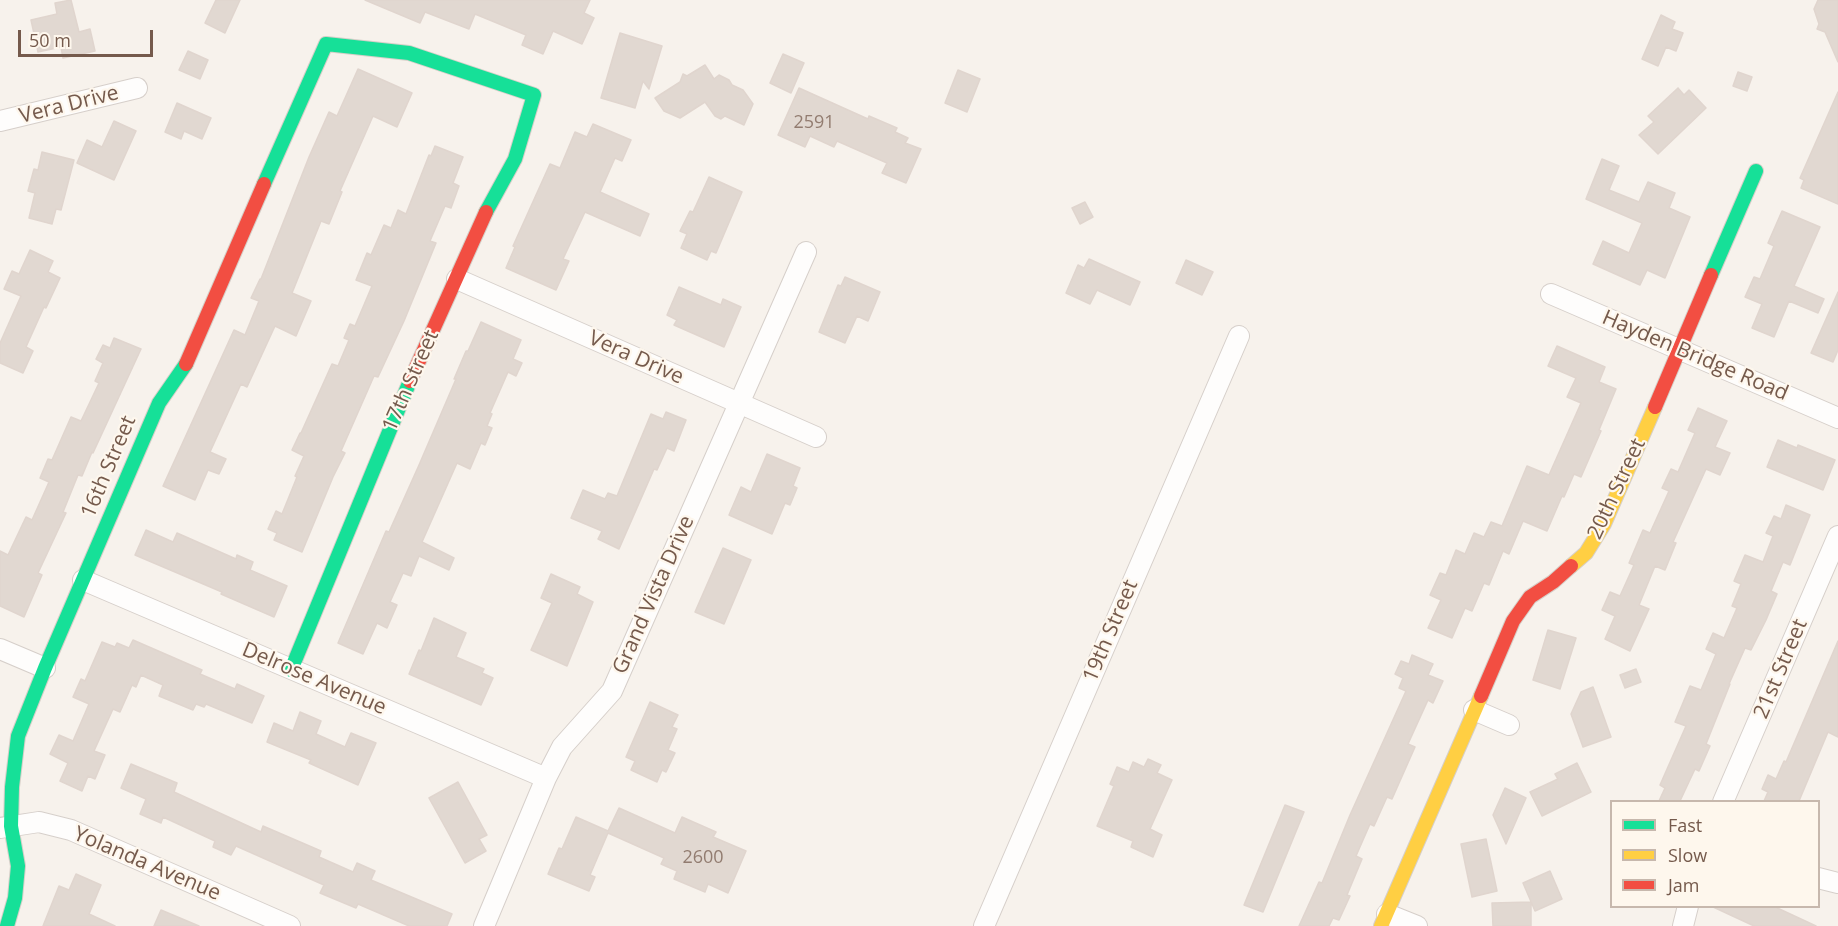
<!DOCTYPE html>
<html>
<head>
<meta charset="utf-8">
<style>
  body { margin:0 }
  #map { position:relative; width:1838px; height:926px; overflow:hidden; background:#f7f2ec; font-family:"Open Sans",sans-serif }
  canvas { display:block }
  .legend { position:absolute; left:1610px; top:800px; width:210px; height:108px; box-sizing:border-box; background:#fef7ed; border:2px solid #c7b8ad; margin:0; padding:8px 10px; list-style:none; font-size:18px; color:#755a4c }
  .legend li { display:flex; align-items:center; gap:12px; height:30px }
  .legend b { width:30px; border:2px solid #c7b8ad }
  .scale { position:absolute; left:18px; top:30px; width:135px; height:27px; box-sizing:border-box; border:3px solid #755a4c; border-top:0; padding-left:8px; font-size:18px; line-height:21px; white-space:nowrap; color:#755a4c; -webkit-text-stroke:4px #fef7ed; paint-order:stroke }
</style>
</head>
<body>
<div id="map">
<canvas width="1838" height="926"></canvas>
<ul class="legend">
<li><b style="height:8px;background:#16e098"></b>Fast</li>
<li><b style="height:8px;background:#ffcf43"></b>Slow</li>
<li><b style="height:8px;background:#f24e42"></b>Jam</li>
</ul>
<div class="scale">50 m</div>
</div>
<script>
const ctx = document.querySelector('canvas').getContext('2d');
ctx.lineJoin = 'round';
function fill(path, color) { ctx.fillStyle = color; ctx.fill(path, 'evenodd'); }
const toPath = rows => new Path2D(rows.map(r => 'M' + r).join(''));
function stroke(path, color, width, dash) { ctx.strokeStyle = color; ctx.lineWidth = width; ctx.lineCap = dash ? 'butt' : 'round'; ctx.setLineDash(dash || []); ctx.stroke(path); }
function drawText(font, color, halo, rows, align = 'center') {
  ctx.font = font + ' "Open Sans",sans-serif'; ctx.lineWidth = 4.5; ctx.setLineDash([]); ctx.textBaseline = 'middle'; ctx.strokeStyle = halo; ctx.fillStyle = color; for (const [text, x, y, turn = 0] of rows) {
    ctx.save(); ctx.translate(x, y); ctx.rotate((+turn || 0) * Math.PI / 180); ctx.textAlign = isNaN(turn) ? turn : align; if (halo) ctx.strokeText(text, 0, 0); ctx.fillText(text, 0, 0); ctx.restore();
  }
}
const building = toPath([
  [71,0,79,32,90,29,95,51,63,58,61,47,38,52,31,20,57,14,55,3,71,0],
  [216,0,240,0,225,33,205,23,216,0],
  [365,0,590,0,584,13,594,18,582,44,553,31,543,54,522,45,526,35,475,14,469,29,425,12,420,23,365,0],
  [1818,0,1838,0,1838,62,1825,32,1817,29,1819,24,1814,9,1818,0],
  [1661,15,1675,22,1672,29,1683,33,1676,51,1666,47,1658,66,1642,59,1661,15],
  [620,33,662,46,649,89,643,81,635,108,601,98,620,33],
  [188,51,208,60,200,79,179,70,188,51],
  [783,54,804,63,791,93,770,83,783,54],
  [705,65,714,79,719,75,729,80,732,85,743,90,753,104,744,125,725,116,721,119,715,116,705,102,680,118,664,111,655,98,680,82,683,74,687,76,705,65],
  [358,69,412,93,397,127,373,116,340,191,342,192,329,224,321,221,292,293,311,301,296,336,275,326,247,387,241,384,210,452,226,459,219,474,208,470,195,500,163,486,234,330,245,335,259,301,251,298,260,279,261,279,309,157,329,112,337,116,358,69],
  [958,70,980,79,967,112,945,103,958,70],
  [1738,72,1752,77,1747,91,1733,86,1738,72],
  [799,88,868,119,869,116,897,128,895,132,908,138,905,143,921,149,906,183,882,173,887,163,837,141,834,147,810,136,805,147,778,135,799,88],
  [1678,88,1684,95,1689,90,1706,108,1658,154,1639,135,1654,122,1648,116,1678,88],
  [1838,92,1838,204,1801,188,1804,180,1800,178,1838,92],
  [177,103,211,118,202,139,184,131,181,139,165,132,177,103],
  [114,121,136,131,114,180,77,163,87,140,102,147,114,121],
  [593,124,631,140,622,161,615,158,600,192,649,214,640,236,585,212,563,259,569,261,556,290,506,268,515,247,513,246,550,164,560,168,575,132,587,137,593,124],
  [435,146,463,157,453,183,459,186,451,208,445,206,430,241,436,243,404,321,378,377,374,376,341,451,345,453,333,477,302,552,274,540,277,533,268,529,276,511,282,514,297,477,295,476,304,456,292,450,300,433,301,433,332,364,338,366,349,340,344,338,350,324,355,326,372,286,356,280,367,253,371,255,384,225,391,228,398,210,406,214,429,155,431,156,435,146],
  [42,152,74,160,61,210,56,209,52,224,29,218,35,193,28,191,34,169,38,170,42,152],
  [1602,159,1619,166,1609,190,1639,202,1648,182,1675,193,1669,208,1690,217,1665,278,1647,270,1640,285,1593,264,1603,241,1629,253,1642,223,1586,199,1602,159],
  [709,177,742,192,716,253,711,251,707,260,681,248,687,234,680,231,690,211,693,212,709,177],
  [1085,202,1093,217,1080,224,1072,208,1085,202],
  [1782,211,1820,227,1794,286,1824,299,1818,313,1789,301,1774,337,1752,328,1762,304,1745,297,1754,277,1760,279,1774,246,1768,243,1782,211],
  [30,250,53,261,48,272,60,278,46,308,44,307,26,347,33,351,23,373,0,363,0,343,21,296,4,289,12,271,19,274,30,250],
  [1089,259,1140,282,1130,305,1097,290,1090,304,1066,293,1078,265,1084,268,1089,259],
  [1186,260,1213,272,1202,295,1176,283,1186,260],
  [845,277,880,292,868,321,857,316,845,343,819,332,838,285,841,286,845,277],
  [679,287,721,305,723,299,741,307,724,347,674,325,677,320,667,315,679,287],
  [1838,292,1838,350,1833,362,1811,353,1838,292],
  [481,322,521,340,513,359,522,363,516,376,508,372,490,413,492,414,487,426,492,428,485,445,481,443,470,469,457,463,422,542,454,558,449,570,419,556,411,576,403,573,390,602,397,605,387,628,377,623,363,654,338,643,386,531,389,532,419,465,456,379,454,379,466,351,468,351,481,322],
  [114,338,141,349,93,453,92,452,82,476,78,475,63,512,66,513,38,573,42,575,24,617,0,606,0,551,8,555,26,517,32,520,49,482,40,478,48,459,52,460,71,417,81,421,99,383,95,381,103,363,96,359,103,345,110,348,114,338],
  [1557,346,1605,367,1599,382,1616,389,1599,430,1601,431,1581,477,1574,474,1564,497,1562,496,1547,531,1523,521,1509,554,1503,551,1489,585,1484,583,1472,611,1465,608,1452,638,1428,628,1441,600,1430,595,1440,573,1446,575,1456,550,1465,554,1474,533,1484,537,1491,522,1502,526,1527,466,1549,475,1581,403,1567,397,1576,378,1548,366,1557,346],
  [1698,408,1727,421,1715,447,1730,453,1720,475,1706,469,1673,542,1676,543,1665,570,1655,566,1639,605,1649,609,1630,651,1605,639,1615,616,1602,610,1610,592,1620,596,1634,565,1629,563,1643,530,1650,533,1669,491,1662,488,1671,469,1678,472,1695,433,1688,430,1698,408],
  [666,412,686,420,674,451,667,448,657,470,654,469,619,549,598,539,602,531,571,518,583,490,605,499,608,493,617,496,651,414,663,419,666,412],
  [1778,440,1797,448,1798,445,1835,460,1823,490,1767,467,1778,440],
  [767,454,800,468,793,486,797,488,790,505,785,503,772,534,729,515,741,487,751,492,767,454],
  [1786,505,1810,515,1790,565,1783,562,1771,591,1777,594,1766,620,1751,650,1745,648,1729,684,1730,684,1706,744,1710,746,1699,771,1695,769,1680,801,1659,801,1665,788,1660,785,1686,726,1675,722,1690,686,1701,690,1716,654,1706,649,1713,633,1724,638,1737,608,1732,606,1741,584,1734,581,1745,555,1763,562,1773,536,1766,533,1774,516,1781,519,1786,505],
  [146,530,173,542,177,533,236,559,237,555,253,562,250,570,287,586,274,617,221,594,222,592,135,555,146,530],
  [723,548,751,560,724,624,695,612,723,548],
  [551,574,580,587,577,594,593,602,567,666,531,650,552,603,541,598,551,574],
  [434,618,466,633,456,657,484,669,482,673,493,678,481,705,409,674,419,650,421,651,434,618],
  [1548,630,1576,638,1560,689,1533,680,1548,630],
  [133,640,202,670,200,674,235,689,237,684,264,696,252,723,206,704,204,707,196,704,193,710,159,696,163,685,141,675,136,687,132,685,120,712,113,709,94,751,105,755,95,779,88,776,82,791,60,781,68,763,50,754,59,735,73,741,89,704,73,697,81,679,85,681,102,642,115,647,117,643,129,648,133,640],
  [1838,641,1838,737,1828,732,1799,801,1764,801,1768,792,1762,789,1768,775,1776,779,1784,761,1786,762,1838,641],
  [1412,655,1433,664,1428,675,1443,681,1433,703,1428,700,1408,744,1415,747,1392,799,1387,797,1374,826,1370,824,1356,856,1362,859,1347,895,1350,896,1339,920,1333,918,1329,926,1299,926,1319,882,1322,883,1350,815,1406,691,1399,688,1403,678,1395,674,1401,661,1409,664,1412,655],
  [1636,669,1641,682,1625,688,1620,675,1636,669],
  [1593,687,1611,737,1583,747,1571,714,1581,692,1593,687],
  [650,702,678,715,672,727,677,729,668,750,675,753,666,772,662,770,657,782,631,770,635,761,626,757,650,702],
  [300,712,321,721,316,734,345,747,351,733,376,743,358,785,309,763,311,760,267,742,274,723,293,731,300,712],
  [1148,759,1161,765,1157,773,1172,780,1150,829,1162,835,1153,857,1131,847,1133,841,1097,826,1114,786,1110,784,1117,767,1129,772,1133,762,1144,767,1148,759],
  [1577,763,1591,792,1542,816,1530,792,1558,779,1555,774,1577,763],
  [131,764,177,783,174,792,261,832,263,826,321,851,319,857,353,872,357,863,375,871,371,880,452,914,447,926,409,926,358,904,356,908,320,893,324,885,236,846,231,855,213,847,215,841,163,817,161,823,140,814,146,799,121,788,131,764],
  [458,782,487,835,479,839,486,851,465,863,429,798,458,782],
  [1505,788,1526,798,1506,844,1493,815,1505,788],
  [1285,805,1304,812,1263,912,1244,905,1285,805],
  [619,808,675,833,682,817,716,832,713,837,746,851,728,893,708,884,705,892,674,879,677,871,661,864,664,858,608,833,590,875,595,877,589,891,548,874,559,848,562,849,576,817,608,831,619,808],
  [1486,839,1497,891,1472,897,1461,844,1486,839],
  [1550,871,1562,899,1535,911,1523,883,1550,871],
  [76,874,101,885,89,914,115,926,43,926,59,886,69,890,76,874],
  [1531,902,1531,926,1493,926,1492,903,1531,902],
  [1711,906,1773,906,1816,926,1754,926,1711,906],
  [161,910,199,926,154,926,161,910]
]);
const street = toPath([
  [0,121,137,88],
  [457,279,816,437],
  [1551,294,1838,418],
  [83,580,546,778],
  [0,649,45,668],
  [1474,710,1509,725],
  [1723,802,1838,536],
  [0,828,39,822,71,830,290,926],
  [1818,878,1838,883],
  [1387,914,1417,926],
  [484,926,546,778,562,747,612,691,806,252],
  [984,926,1239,336],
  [1683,926,1688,906]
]);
const fast = toPath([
  [264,184,326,44,409,53,534,95,515,159,486,212],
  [1711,275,1756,171],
  [291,670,410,381],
  [7,926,15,898,18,866,11,826,12,787,18,736,45,668,159,403,186,364]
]);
const slow = toPath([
  [1571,566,1586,553,1604,524,1655,407],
  [1381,926,1481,696]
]);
const jam = toPath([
  [186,364,264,184],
  [410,381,486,212],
  [1655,407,1711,275],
  [1481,696,1513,621,1530,597,1553,582,1571,566]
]);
const numberNames = [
  ["2591",814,123],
  ["2600",703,858]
];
const streetNames = [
  ["Vera Drive",69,105,-14],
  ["Hayden Bridge Road",1695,356,23],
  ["Vera Drive",636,358,24],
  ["17th Street",411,381,-66],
  ["16th Street",109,467,-67],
  ["20th Street",1617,489,-65],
  ["Grand Vista Drive",654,595,-66],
  ["19th Street",1111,631,-67],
  ["21st Street",1781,669,-67],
  ["Delrose Avenue",314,679,23],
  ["Yolanda Avenue",147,864,23]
];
fill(building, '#e1d8d1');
stroke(building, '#e0d5ce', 1.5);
stroke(street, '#d6cfca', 22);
stroke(fast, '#d6cfc8', 16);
stroke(slow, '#d6cfc8', 16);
stroke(jam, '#d6cfc8', 16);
stroke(street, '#fefdfc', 20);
stroke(fast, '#16e098', 14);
stroke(slow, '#ffcf43', 14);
stroke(jam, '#f24e42', 14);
drawText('18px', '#927c70', null, numberNames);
drawText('21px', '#755a4c', '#fef7ed', streetNames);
</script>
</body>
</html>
